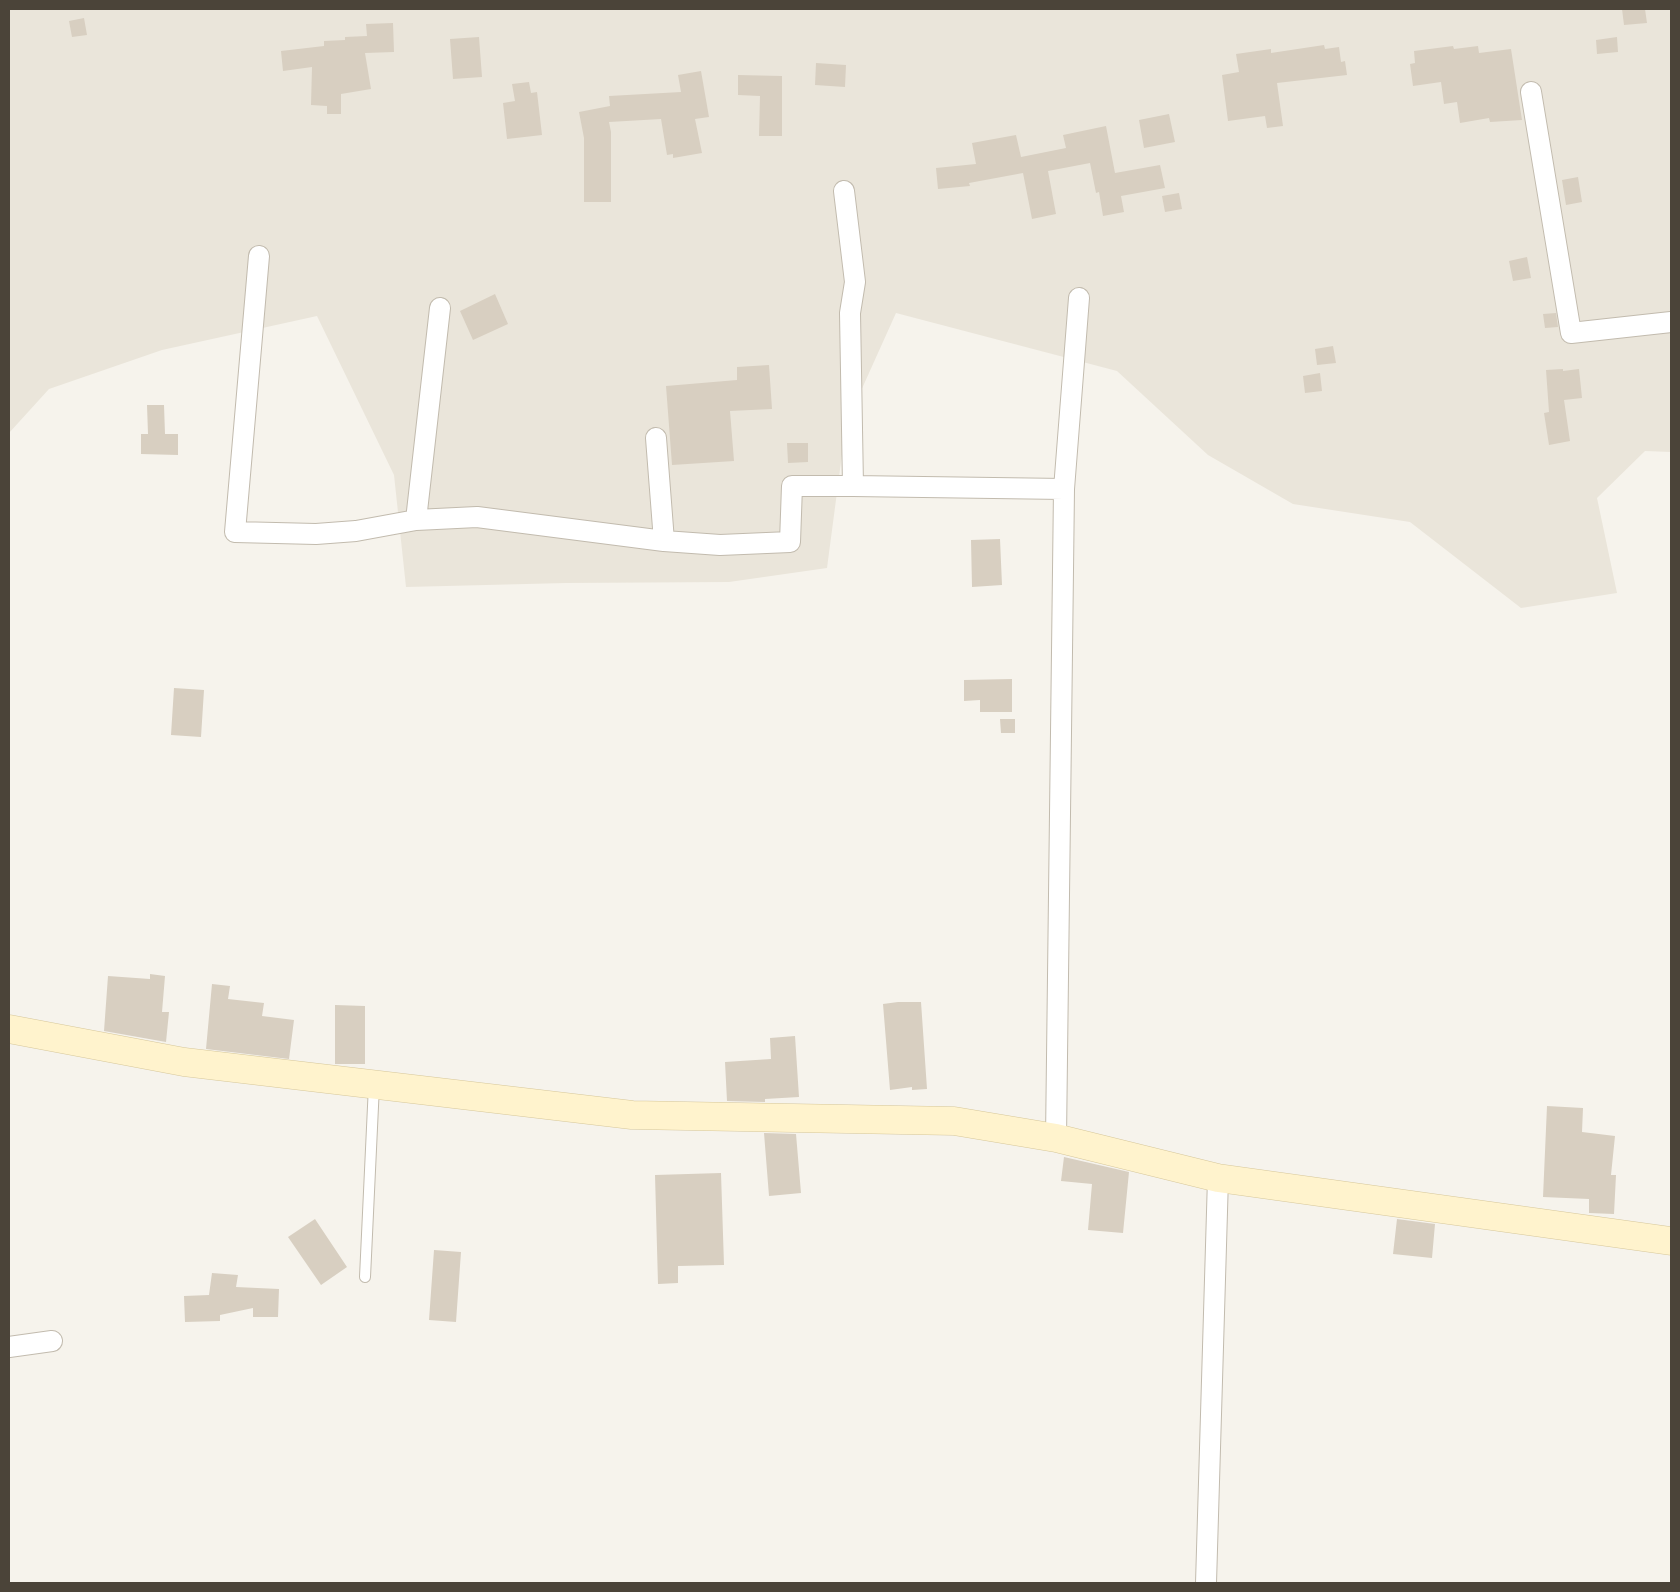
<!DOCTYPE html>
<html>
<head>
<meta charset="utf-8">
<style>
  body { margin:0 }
  #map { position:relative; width:1680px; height:1592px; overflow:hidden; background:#f6f3ec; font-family:Commissioner,sans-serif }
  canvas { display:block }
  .frame { position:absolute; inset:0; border:10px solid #4b4439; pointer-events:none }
</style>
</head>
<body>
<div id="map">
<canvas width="1680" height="1592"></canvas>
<div class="frame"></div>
</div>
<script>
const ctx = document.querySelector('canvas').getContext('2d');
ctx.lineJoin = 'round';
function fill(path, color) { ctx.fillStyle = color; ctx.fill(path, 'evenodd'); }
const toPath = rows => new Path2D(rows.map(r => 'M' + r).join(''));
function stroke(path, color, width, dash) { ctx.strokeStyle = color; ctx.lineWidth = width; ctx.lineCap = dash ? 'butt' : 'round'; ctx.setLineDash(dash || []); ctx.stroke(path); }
const residential = toPath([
  [9,9,1671,9,1671,452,1645,451,1597,498,1617,593,1521,608,1410,522,1293,504,1208,455,1117,371,896,313,846,424,827,568,729,582,566,583,406,587,394,475,317,316,162,350,49,389,9,433]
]);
const building = toPath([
  [1622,9,1645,9,1647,23,1624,25],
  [84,18,87,35,72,37,69,21],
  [393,23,394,52,365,53,371,89,341,94,341,114,327,114,327,106,311,105,312,67,283,71,281,51,324,46,324,41,345,40,345,37,367,36,366,24],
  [479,37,482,77,453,79,450,39],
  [1617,37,1618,52,1597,54,1596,40],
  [1324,45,1325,49,1339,47,1341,62,1345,61,1347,75,1277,83,1283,126,1267,128,1265,116,1228,121,1222,75,1239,72,1236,54,1271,49,1271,53],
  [1453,46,1454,49,1478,46,1479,53,1511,49,1522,120,1490,122,1489,118,1460,123,1457,102,1444,104,1441,82,1413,86,1410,64,1415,63,1414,51],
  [816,63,846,65,845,87,815,85],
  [701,71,709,117,695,119,702,153,673,158,673,154,667,155,661,119,609,122,611,132,611,202,584,202,584,138,579,112,610,106,609,96,681,92,678,75],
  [738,75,782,76,782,136,759,136,760,96,738,95],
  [529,82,531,93,537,92,542,135,507,139,503,103,515,101,512,84],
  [1169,114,1175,142,1144,148,1139,120],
  [1106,126,1115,173,1160,165,1165,188,1121,196,1124,212,1103,216,1099,192,1096,193,1090,163,1048,171,1056,214,1032,219,1023,173,969,183,970,186,938,189,936,168,976,164,972,143,1016,135,1021,157,1066,148,1063,135],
  [1578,177,1582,202,1566,205,1562,180],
  [1179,193,1182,209,1165,212,1162,196],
  [1527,257,1531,278,1513,281,1509,261],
  [495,294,508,324,473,340,460,311],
  [1556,313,1558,327,1545,328,1543,314],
  [1333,346,1336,363,1317,365,1315,349],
  [769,365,772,409,730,411,734,461,672,465,666,386,737,380,737,367],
  [1563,369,1563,371,1579,369,1582,398,1564,400,1570,441,1549,445,1544,413,1549,412,1546,370],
  [1320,373,1322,391,1305,393,1303,376],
  [147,405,164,405,165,434,178,434,178,455,141,454,141,434,148,434],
  [787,443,808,443,808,462,788,463],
  [1000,539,1002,585,972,587,971,540],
  [1012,679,1012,712,980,712,980,700,964,701,964,680],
  [174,688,204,690,201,737,171,735],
  [1000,719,1015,719,1015,733,1001,733],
  [150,974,165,976,162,1012,169,1012,166,1042,104,1031,108,976,150,979],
  [212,984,230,986,228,999,264,1003,262,1016,294,1020,289,1059,206,1049],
  [898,1002,921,1002,927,1089,912,1090,912,1087,890,1090,883,1004],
  [335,1005,365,1006,365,1064,335,1064],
  [795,1036,799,1097,765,1099,765,1102,727,1101,725,1062,771,1059,770,1038],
  [1547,1106,1583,1108,1582,1132,1615,1136,1611,1175,1616,1175,1614,1214,1589,1213,1589,1199,1543,1197],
  [764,1133,796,1134,801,1193,769,1196],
  [1064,1157,1129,1172,1123,1233,1088,1230,1092,1184,1061,1181],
  [721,1173,724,1265,678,1266,678,1283,658,1284,655,1175],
  [315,1219,347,1267,321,1285,288,1237],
  [1397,1219,1435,1224,1432,1258,1393,1254],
  [434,1250,461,1252,456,1322,429,1320],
  [212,1273,238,1275,236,1287,279,1289,278,1317,253,1317,253,1308,220,1315,220,1321,185,1322,184,1296,209,1295]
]);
const lane = toPath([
  [365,1277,374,1085]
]);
const street = toPath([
  [1531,92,1571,333,1671,322],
  [259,256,235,532,316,534,356,531,416,520,477,517,664,541,720,545,790,542,792,486,853,486,850,313,855,282,844,191],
  [656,438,664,541],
  [853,486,1064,489,1079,298],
  [416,520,440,308],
  [1056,1138,1064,489],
  [9,1347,52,1341],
  [1206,1583,1218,1178]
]);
const secondary = toPath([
  [9,1029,184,1062,632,1115,954,1121,1056,1138,1218,1178,1671,1241]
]);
fill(residential, '#eae5da');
fill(building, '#d8cfc1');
stroke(lane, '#c2bbae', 12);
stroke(street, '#c2bbae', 22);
stroke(secondary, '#d6c79b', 29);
stroke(lane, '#fff', 10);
stroke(street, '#fff', 20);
stroke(secondary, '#fff3cd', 28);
</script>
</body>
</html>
